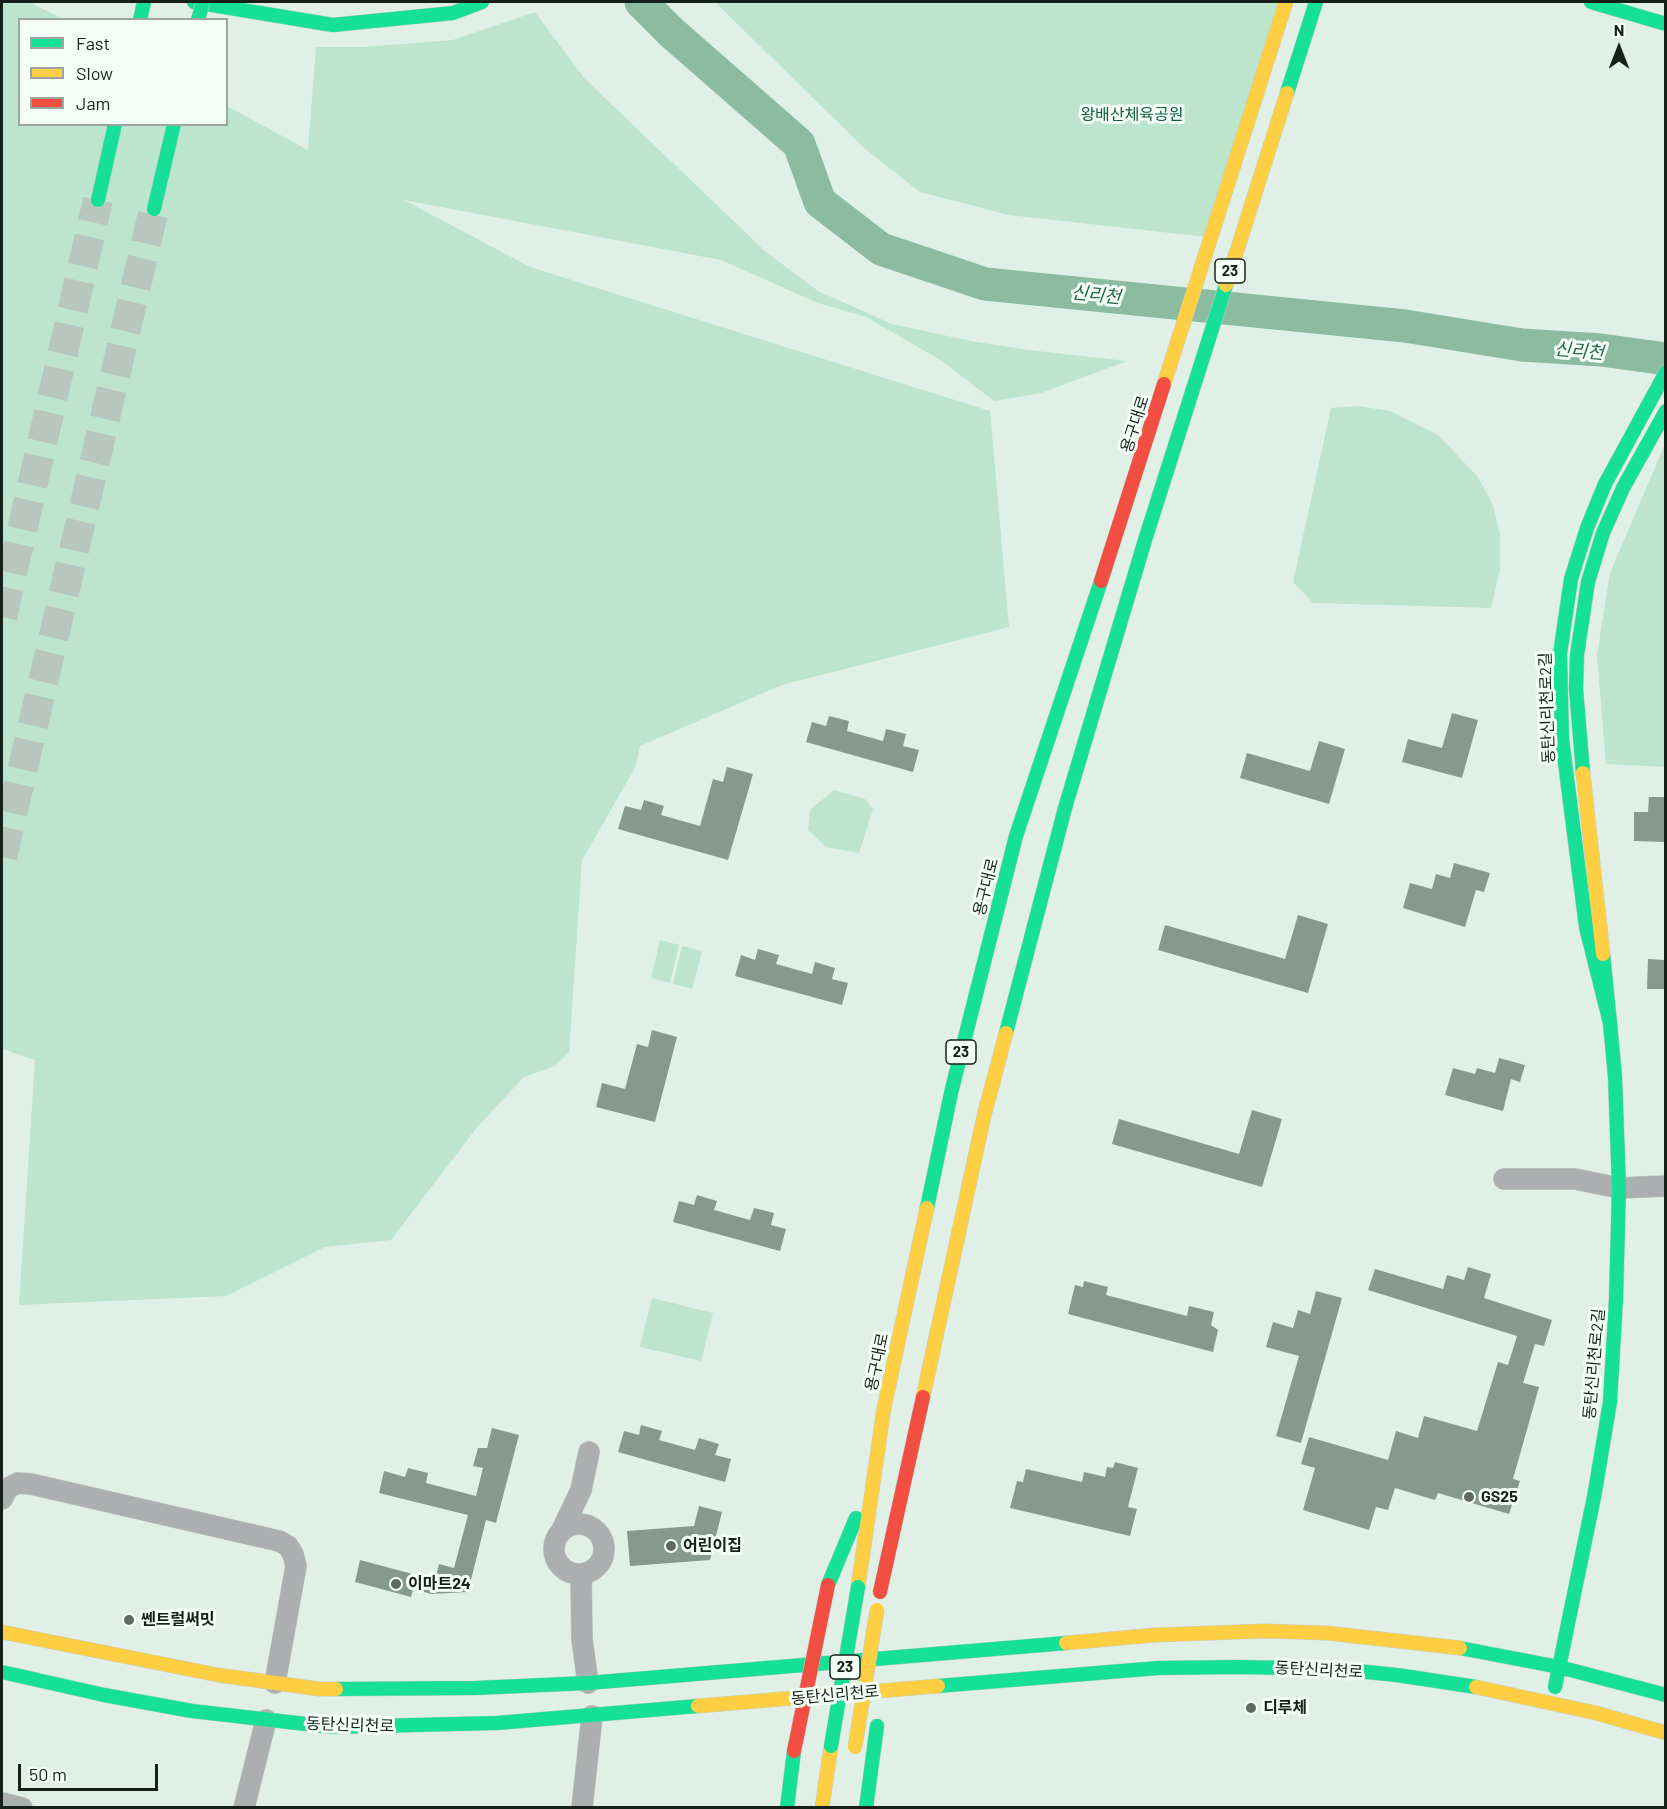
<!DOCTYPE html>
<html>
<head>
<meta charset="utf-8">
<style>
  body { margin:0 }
  #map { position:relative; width:1667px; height:1809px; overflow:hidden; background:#e1f0e6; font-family:Barlow,sans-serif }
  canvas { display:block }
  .frame { position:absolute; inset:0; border:3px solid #16201a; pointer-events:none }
  .legend { position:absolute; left:18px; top:18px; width:210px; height:108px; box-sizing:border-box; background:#f4fff8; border:2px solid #9ba69f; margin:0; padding:8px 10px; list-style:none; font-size:18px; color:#16201a }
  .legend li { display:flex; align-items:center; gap:12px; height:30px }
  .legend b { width:30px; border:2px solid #9ba69f }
  .north { position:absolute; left:1589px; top:18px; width:60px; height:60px; -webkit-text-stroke:4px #f4fff8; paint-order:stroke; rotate:0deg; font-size:16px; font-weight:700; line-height:24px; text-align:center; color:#16201a }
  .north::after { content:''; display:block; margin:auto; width:21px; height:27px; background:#16201a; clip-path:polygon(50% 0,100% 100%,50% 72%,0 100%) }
  .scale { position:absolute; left:18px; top:1764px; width:140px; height:27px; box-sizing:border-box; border:3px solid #16201a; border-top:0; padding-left:8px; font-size:18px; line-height:21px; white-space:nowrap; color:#16201a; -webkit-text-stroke:4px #f4fff8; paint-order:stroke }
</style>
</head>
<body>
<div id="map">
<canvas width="1667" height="1809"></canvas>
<div class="frame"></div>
<ul class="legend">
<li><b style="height:8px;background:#16e098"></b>Fast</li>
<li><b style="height:8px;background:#ffcf43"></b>Slow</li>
<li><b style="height:8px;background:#f24e42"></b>Jam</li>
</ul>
<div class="north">N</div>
<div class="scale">50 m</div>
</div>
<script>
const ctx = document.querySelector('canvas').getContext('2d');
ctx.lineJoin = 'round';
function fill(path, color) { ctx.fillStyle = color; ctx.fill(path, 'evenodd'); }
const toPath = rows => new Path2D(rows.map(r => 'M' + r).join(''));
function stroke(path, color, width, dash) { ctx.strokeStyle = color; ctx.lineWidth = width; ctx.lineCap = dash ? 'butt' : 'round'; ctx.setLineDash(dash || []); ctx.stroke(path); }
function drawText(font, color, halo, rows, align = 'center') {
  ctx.font = font + ' Barlow,"Noto Sans KR",sans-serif'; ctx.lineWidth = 6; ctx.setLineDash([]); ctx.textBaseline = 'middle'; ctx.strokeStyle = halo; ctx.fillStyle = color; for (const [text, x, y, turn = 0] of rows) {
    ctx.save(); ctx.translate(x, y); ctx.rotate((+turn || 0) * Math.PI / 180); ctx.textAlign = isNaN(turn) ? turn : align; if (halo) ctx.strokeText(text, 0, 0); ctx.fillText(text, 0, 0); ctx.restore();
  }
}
const green = toPath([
  [2,2,29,2,63,19,20,20,20,124,226,124,227,106,308,150,316,47,362,47,453,40,535,12,585,79,766,252,818,291,892,324,971,341,1028,350,1127,361,1041,393,994,401,942,361,866,317,818,303,721,260,404,200,530,267,990,411,1009,627,782,685,640,746,635,768,582,860,569,1052,555,1066,524,1077,478,1126,391,1240,325,1247,226,1296,19,1305,35,1060,2,1049],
  [715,2,1282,2,1216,238,1009,215,920,192,864,148],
  [1358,406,1390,411,1438,435,1478,477,1493,505,1500,535,1500,569,1491,608,1313,603,1293,582,1331,408],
  [1665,444,1665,767,1606,764,1597,655,1610,573],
  [834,790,865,799,873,809,859,853,826,847,808,830,810,810],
  [660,940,679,945,670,983,651,978],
  [682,946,702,951,692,989,673,984],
  [652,1298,713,1313,701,1361,640,1347]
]);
const river = toPath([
  [641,2,671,32,799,144,820,202,881,249,985,284,1405,326,1522,345,1601,350,1666,359]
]);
const building = toPath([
  [1452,713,1478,720,1462,778,1402,762,1408,739,1442,748],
  [829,716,849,721,847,731,883,741,886,729,906,734,903,746,919,750,913,772,806,742,812,722,826,726],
  [1319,741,1345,749,1329,804,1240,778,1247,753,1310,771],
  [727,767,753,774,728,860,618,829,625,806,641,810,644,800,664,806,661,815,700,826,713,779,723,782],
  [1649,797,1665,797,1665,842,1634,841,1634,812,1648,812],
  [1454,863,1490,873,1484,892,1476,890,1465,927,1403,908,1410,883,1432,889,1436,874,1450,878],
  [1298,915,1328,924,1308,993,1158,950,1165,925,1285,959],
  [758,949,779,955,776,964,812,974,815,962,835,968,832,979,848,983,842,1005,735,976,741,955,755,960],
  [1648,959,1665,960,1665,989,1647,989],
  [652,1030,677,1037,655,1122,596,1107,602,1083,625,1089,637,1044,648,1047],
  [1499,1058,1525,1065,1520,1082,1511,1079,1503,1111,1445,1095,1453,1068,1475,1074,1477,1068,1495,1073],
  [1252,1110,1282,1119,1262,1187,1112,1144,1119,1119,1239,1154],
  [697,1195,717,1201,714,1210,750,1220,754,1208,774,1213,771,1225,786,1229,780,1251,673,1222,679,1201,694,1205],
  [1468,1267,1491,1274,1484,1298,1552,1320,1544,1346,1535,1344,1523,1383,1539,1387,1513,1479,1520,1481,1509,1514,1438,1493,1435,1500,1395,1488,1388,1510,1376,1507,1369,1530,1303,1510,1315,1468,1301,1464,1309,1437,1388,1460,1396,1431,1418,1438,1424,1416,1477,1431,1498,1362,1508,1365,1517,1336,1368,1290,1375,1269,1443,1289,1447,1275,1464,1280],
  [1084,1281,1108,1287,1106,1295,1187,1316,1189,1306,1214,1312,1211,1325,1218,1330,1213,1352,1068,1314,1075,1285,1083,1287],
  [1316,1291,1342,1298,1301,1443,1276,1436,1299,1356,1266,1347,1273,1322,1293,1328,1298,1310,1310,1314],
  [641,1425,662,1431,659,1440,695,1450,699,1438,719,1444,715,1455,731,1459,725,1482,618,1452,624,1431,639,1435],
  [492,1428,519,1435,496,1523,486,1520,468,1592,431,1594,413,1589,411,1597,355,1582,360,1560,435,1580,439,1564,454,1568,468,1515,379,1493,384,1471,405,1477,408,1468,428,1473,426,1483,476,1496,483,1468,473,1466,478,1448,487,1448],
  [1115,1462,1138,1468,1128,1507,1137,1509,1130,1536,1010,1508,1017,1481,1023,1482,1026,1469,1082,1482,1084,1472,1105,1477,1107,1467,1113,1468],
  [699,1506,722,1512,710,1560,630,1566,627,1531,694,1526]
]);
const secondaryTunnel = toPath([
  [2,617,98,200],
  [2,857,154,209]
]);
const street = toPath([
  [1504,1179,1575,1179,1619,1188,1666,1186],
  [2,1499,8,1488,18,1483,31,1484,279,1541,288,1546,293,1554,296,1566,275,1683],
  '554 1549a25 25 0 1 1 50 0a25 25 0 1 1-50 0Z',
  [561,1532,581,1490,589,1452],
  [581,1574,582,1639,588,1683],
  [2,1803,22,1808],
  [244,1808,266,1720],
  [582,1808,592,1716]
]);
const fast = toPath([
  [194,2,333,25,453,13,482,2],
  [1591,2,1666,24],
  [140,20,144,2],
  [1287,93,1316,2],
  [98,200,115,124],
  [154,209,174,124],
  [1583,773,1576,689,1577,655,1588,582,1603,533,1623,488,1666,411],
  [1603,954,1610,1023,1586,927,1562,739,1560,654,1571,579,1587,528,1605,484,1666,372],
  [1006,1033,1065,808,1145,540,1226,285],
  [927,1208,951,1093,1016,836,1101,581],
  [828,1585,856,1518],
  [1460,1648,1559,1667,1666,1695],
  [2,1672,104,1695,192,1711,332,1727,497,1723,698,1706],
  [938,1686,1158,1668,1238,1667,1337,1669,1397,1675,1476,1687],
  [1555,1687,1594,1497,1610,1402,1616,1299,1619,1188,1615,1077,1610,1023],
  [336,1689,475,1688,588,1683,1066,1643],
  [787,1808,794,1751],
  [866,1808,877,1726]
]);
const slow = toPath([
  [1226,285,1287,93],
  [1164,384,1286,2],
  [1583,773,1603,954],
  [923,1397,984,1116,1006,1033],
  [858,1587,884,1408,927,1208],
  [2,1632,218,1675,319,1689,336,1689],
  [1066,1643,1155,1635,1265,1631,1327,1633,1460,1648],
  [1476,1687,1596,1713,1666,1733],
  [698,1706,938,1686],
  [822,1808,831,1746]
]);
const jam = toPath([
  [1101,581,1164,384],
  [880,1592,923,1397]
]);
const fastBridge = toPath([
  [198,20,203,2],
  [831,1746,858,1587]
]);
const slowBridge = toPath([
  [855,1747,877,1610]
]);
const jamBridge = toPath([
  [794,1751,828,1585]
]);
const markers = [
  [1469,1497,6,"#5d6961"],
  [671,1546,6,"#5d6961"],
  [396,1584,6,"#5d6961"],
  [129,1620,6,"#5d6961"],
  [1251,1708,6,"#5d6961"]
];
const shields = [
  [1230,271,30],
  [961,1052,30],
  [845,1667,30]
];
const shieldNames = [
  ["23",1230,271],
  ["23",961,1052],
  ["23",845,1667]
];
const parkNames = [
  ["왕배산체육공원",1132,115]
];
const streetNames = [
  ["용구대로",1135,424,-72],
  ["동탄신리천로2길",1547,708,-92],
  ["용구대로",986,887,-76],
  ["용구대로",877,1362,-78],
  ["동탄신리천로2길",1594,1364,-85],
  ["동탄신리천로",1319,1670,3],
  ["동탄신리천로",835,1695,-5],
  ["동탄신리천로",350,1725,2]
];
const poiNames = [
  ["GS25",1481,1497],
  ["어린이집",683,1546],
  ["이마트24",408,1584],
  ["쎈트럴써밋",141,1620],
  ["디루체",1263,1708]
];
const waterNames = [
  ["신리천",1096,295,6],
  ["신리천",1579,351,5]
];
fill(green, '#bde4cc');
stroke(river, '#8cbca0', 33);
fill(building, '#86998f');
stroke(secondaryTunnel, '#b8c6bd', 30, [30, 15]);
stroke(street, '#c2cdc6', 22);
stroke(fast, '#c2cdc6', 15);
stroke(slow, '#c2cdc6', 15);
stroke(jam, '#c2cdc6', 15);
stroke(street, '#abafaf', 21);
stroke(fast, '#16e098', 14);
stroke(slow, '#ffcf43', 14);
stroke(jam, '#f24e42', 14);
stroke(fastBridge, '#c2cdc6', 15, []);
stroke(slowBridge, '#c2cdc6', 15, []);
stroke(jamBridge, '#c2cdc6', 15, []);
stroke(fastBridge, '#16e098', 14);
stroke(slowBridge, '#ffcf43', 14);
stroke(jamBridge, '#f24e42', 14);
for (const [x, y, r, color] of markers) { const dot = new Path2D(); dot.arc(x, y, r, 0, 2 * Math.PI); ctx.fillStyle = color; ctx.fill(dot); stroke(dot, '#f4fff8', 2); }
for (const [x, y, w] of shields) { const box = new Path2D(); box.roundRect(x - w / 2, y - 12, w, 24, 4.5); ctx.fillStyle = '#f4fff8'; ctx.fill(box); stroke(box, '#16201a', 1.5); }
drawText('bold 15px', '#16201a', null, shieldNames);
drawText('16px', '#125c3a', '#f4fff8', parkNames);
drawText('16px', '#16201a', '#f4fff8', streetNames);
drawText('bold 16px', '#16201a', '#f4fff8', poiNames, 'left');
drawText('italic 18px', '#206643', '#f4fff8', waterNames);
</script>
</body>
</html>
